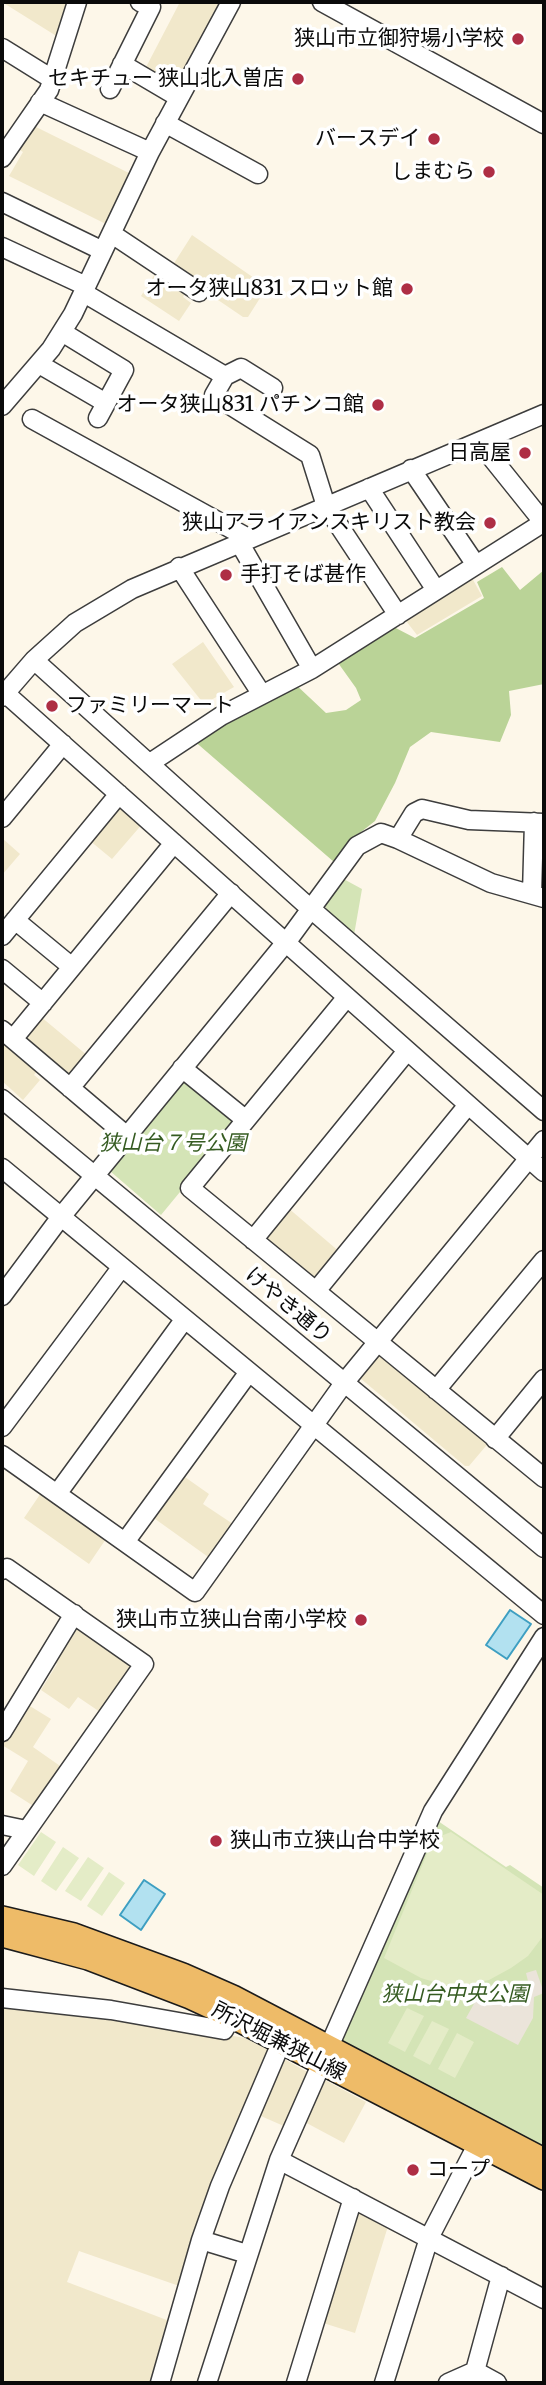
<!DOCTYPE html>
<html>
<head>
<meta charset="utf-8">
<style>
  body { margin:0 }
  #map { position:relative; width:546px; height:2385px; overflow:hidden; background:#fdf7e9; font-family:Merriweather,serif }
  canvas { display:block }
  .frame { position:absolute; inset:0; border:4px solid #0a0a0a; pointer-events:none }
</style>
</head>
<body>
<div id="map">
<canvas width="546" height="2385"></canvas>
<div class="frame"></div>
</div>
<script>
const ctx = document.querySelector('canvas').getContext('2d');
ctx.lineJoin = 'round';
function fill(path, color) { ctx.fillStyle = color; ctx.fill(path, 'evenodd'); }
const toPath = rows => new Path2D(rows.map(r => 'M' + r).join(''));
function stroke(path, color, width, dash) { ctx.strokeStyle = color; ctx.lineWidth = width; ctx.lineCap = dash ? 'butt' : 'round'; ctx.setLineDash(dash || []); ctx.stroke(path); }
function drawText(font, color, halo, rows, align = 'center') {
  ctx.font = font + ' Merriweather,"Noto Sans JP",serif'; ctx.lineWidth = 7; ctx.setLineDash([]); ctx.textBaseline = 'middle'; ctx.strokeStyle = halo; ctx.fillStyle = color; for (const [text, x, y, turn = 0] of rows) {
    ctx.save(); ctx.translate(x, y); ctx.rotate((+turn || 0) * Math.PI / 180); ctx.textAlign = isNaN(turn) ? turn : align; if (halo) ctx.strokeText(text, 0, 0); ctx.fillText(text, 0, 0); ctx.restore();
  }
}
const farmland = toPath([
  [2,2,72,2,58,37],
  [180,2,224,2,177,91,144,71],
  [30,124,135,176,112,227,9,176,23,152,14,146],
  [192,235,267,287,248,317,243,317,171,268],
  [158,269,187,289,183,297,191,303,179,321,141,296],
  [472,578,482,596,417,635,403,617],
  [203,642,234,687,204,704,172,664],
  [119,804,144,822,112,859,89,840],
  [2,838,20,854,2,875],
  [40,1016,88,1056,71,1077,23,1042],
  [2,1036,39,1068,34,1075,40,1080,23,1100,2,1081],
  [287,1207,341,1253,313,1282,264,1241,264,1236],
  [377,1352,491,1440,469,1466,465,1466,360,1378,360,1373],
  [182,1475,209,1494,203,1504,236,1526,211,1559,151,1516],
  [43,1490,108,1536,89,1564,24,1518],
  [73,1624,133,1666,100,1712,78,1697,69,1709,41,1690,57,1664,51,1660],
  [25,1703,51,1719,33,1747,63,1768,35,1807,10,1791,28,1761,2,1745,2,1741],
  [2,2004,87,2011,245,2038,274,2053,182,2287,79,2251,67,2282,172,2322,155,2383,2,2383],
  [279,2056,309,2073,286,2127,254,2113],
  [323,2079,366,2102,344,2143,301,2120],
  [360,2208,389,2223,355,2333,320,2322,354,2211]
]);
const green = toPath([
  [338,876,362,889,354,935,327,911,324,901],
  [181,1078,186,1078,236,1124,161,1215,110,1171],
  [435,1819,506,1867,510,1865,544,1888,544,2146,341,2040]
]);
const forest = toPath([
  [502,567,520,590,544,570,544,684,509,691,511,715,500,742,431,732,410,747,395,783,375,821,352,839,334,862,192,739,293,682,326,713,346,710,361,700,356,688,336,660,390,625,415,638,484,598,477,582]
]);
const pitch = toPath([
  [41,1832,56,1842,34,1876,18,1865],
  [451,1832,544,1895,544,1935,528,1956,511,1968,489,1980,467,1985,444,1985,421,1978,384,1958,433,1839],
  [63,1847,79,1858,56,1891,41,1881],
  [88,1857,104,1868,81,1901,65,1891],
  [109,1872,125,1883,102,1916,87,1906],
  [407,2008,424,2016,405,2052,388,2043],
  [432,2021,449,2029,430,2065,413,2056],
  [457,2033,474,2042,455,2078,438,2069]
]);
const plaza = toPath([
  [536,1970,544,1993,534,1997,533,2018,518,2045,466,2018,475,2002,482,1999,479,1992,485,1990,487,1995,528,1981,526,1973]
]);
const water = toPath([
  [510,1610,531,1624,507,1659,486,1645,510,1610],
  [144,1880,165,1894,141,1930,120,1915,144,1880]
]);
const minor = toPath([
  [322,2,544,124],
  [2,48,52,79],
  [122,64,178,97],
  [110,89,151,7,140,2],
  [40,102,150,152],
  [165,123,258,174],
  [2,158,49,90,77,2],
  [2,202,103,251],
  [112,234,199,292],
  [2,247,86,286],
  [84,293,225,376],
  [62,332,124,370,98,418],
  [39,364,106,403],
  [273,388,241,368,225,376,214,395,310,455,326,506,398,615],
  [2,406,51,349,73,314,150,152,231,2],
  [32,419,248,538],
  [479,442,544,523],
  [411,469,476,565],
  [369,488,436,590],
  [239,542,312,669],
  [179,567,261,693],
  [34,660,303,902,544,1111],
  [5,693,544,1172],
  [2,697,34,660,75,623,132,589,544,414],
  [150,763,221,716,312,669,544,522],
  [2,818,63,744],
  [398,839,414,813,422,809,469,820,544,823],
  [532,894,534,822],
  [15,920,72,967],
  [2,936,119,794],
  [2,969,43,1003],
  [347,997,190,1188,544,1478],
  [2,1030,127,1136],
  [13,1039,174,843],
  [182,1068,246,1120],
  [70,1088,231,893],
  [2,1099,544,1548],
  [2,1168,544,1615],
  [253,1240,407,1051],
  [316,1291,468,1105],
  [2,1296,60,1218,291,936,357,846,381,833,398,839,491,883,544,898],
  [436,1390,544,1260],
  [2,1427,121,1268],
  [495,1439,544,1379],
  [2,1455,195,1592,344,1383,544,1140],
  [57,1494,184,1320],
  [125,1542,249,1372],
  [2,1570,7,1568,144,1664,2,1866],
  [2,1732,74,1614],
  [2,1825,26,1830],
  [2,1998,111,2010,224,2030,231,2017],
  [279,2160,544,2299],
  [201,2240,247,2254],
  [475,2371,501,2276],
  [160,2383,201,2240,220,2186,281,2043],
  [207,2383,279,2160,433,1811,544,1637],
  [296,2383,353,2198],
  [384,2383,429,2238,478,2143],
  [448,2383,475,2371,497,2383]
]);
const major = toPath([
  [2,1917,74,1934,183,1974,233,1996,544,2159],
  [2,1936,88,1959,190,1998,231,2017,544,2179]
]);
const markers = [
  [518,39,7,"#ae2e45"],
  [298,79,7,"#ae2e45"],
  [434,139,7,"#ae2e45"],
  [489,172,7,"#ae2e45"],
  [407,289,7,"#ae2e45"],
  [378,405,7,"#ae2e45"],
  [525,453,7,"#ae2e45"],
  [490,523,7,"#ae2e45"],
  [226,575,7,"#ae2e45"],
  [52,706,7,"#ae2e45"],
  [361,1620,7,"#ae2e45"],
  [216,1841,7,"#ae2e45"],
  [413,2170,7,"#ae2e45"]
];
const poiNames = [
  ["狭山市立御狩場小学校",504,39],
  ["セキチュー 狭山北入曽店",284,79],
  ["バースデイ",420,139],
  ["しまむら",475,172],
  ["オータ狭山831 スロット館",393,289],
  ["オータ狭山831 パチンコ館",364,405],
  ["日高屋",511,453],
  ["狭山アライアンスキリスト教会",476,523],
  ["手打そば甚作",240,575,"left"],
  ["ファミリーマート",66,706,"left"],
  ["狭山市立狭山台南小学校",347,1620],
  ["狭山市立狭山台中学校",230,1841,"left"],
  ["コープ",427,2170,"left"]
];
const parkNames = [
  ["狭山台７号公園",173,1144],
  ["狭山台中央公園",455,1995]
];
const streetNames = [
  ["けやき通り",288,1306,40],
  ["所沢堀兼狭山線",279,2042,27]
];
fill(farmland, '#f1e8cb');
fill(green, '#d4e4b6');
fill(forest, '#bad397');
fill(pitch, '#e4ecc7');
fill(plaza, '#ebe4da');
fill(water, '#b2e1f0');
stroke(water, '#3e9fc2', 2);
stroke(minor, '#3d3d3d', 21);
stroke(major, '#1b1b1b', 24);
stroke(minor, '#fff', 18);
stroke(major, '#eebb68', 21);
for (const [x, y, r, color] of markers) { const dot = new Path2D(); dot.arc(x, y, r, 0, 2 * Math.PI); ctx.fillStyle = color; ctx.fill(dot); stroke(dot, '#fff', 2.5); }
drawText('21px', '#0a0a0a', '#fff', poiNames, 'right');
drawText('italic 21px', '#355b21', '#fff', parkNames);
drawText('21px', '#0a0a0a', '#fff', streetNames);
</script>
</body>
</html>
